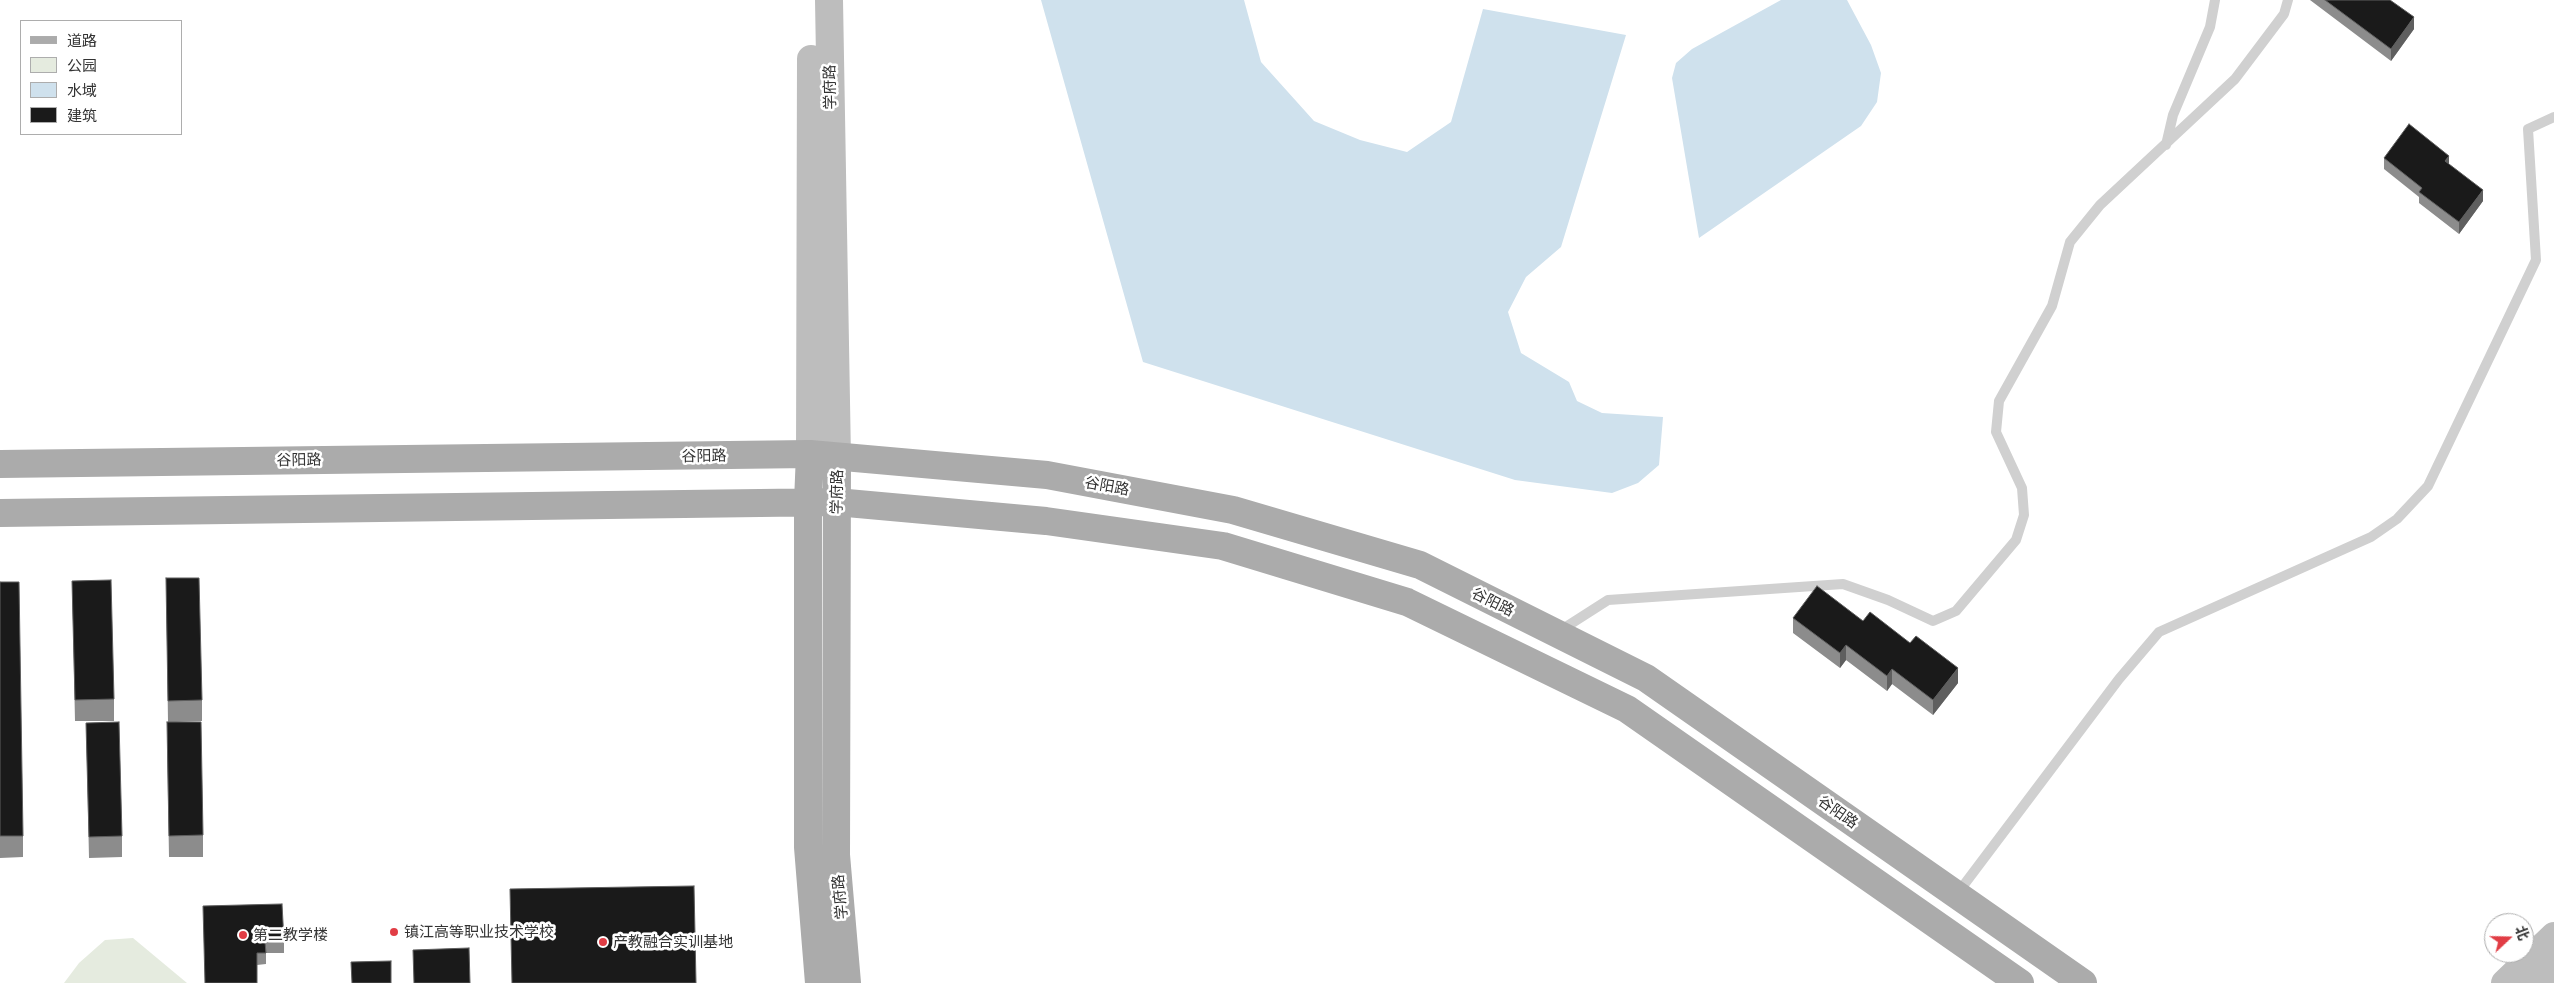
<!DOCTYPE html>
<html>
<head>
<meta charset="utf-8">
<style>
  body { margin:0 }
  #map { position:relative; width:2554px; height:983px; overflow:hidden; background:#fff; font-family:Ubuntu,"Noto Sans SC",sans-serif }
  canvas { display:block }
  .legend { position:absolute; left:20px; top:20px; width:162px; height:115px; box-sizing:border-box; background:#fff; border:1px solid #adadad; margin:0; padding:6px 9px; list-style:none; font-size:15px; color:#333 }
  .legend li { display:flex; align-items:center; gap:10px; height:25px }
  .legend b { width:25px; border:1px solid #adadad }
  .north { position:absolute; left:2484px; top:913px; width:50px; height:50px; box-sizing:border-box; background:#fff; border:1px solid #adadad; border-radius:50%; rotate:69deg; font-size:14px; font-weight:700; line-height:20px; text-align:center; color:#333 }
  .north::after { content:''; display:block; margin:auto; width:18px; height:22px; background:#e13d45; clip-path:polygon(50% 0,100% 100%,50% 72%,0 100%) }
</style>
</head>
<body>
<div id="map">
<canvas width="2554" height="983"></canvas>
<ul class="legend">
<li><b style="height:6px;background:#ababab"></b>道路</li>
<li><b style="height:14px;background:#e5ebdf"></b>公园</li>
<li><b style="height:14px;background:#cfe1ed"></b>水域</li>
<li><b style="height:14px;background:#1a1a1a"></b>建筑</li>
</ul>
<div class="north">北</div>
</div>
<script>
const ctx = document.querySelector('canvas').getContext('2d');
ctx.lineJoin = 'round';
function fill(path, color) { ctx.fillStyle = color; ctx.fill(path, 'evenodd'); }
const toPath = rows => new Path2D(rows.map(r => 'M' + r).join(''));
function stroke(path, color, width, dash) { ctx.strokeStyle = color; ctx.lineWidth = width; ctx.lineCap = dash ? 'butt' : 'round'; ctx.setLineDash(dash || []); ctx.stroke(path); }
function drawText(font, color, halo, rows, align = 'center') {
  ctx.font = font + ' Ubuntu,"Noto Sans SC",sans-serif'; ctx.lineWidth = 5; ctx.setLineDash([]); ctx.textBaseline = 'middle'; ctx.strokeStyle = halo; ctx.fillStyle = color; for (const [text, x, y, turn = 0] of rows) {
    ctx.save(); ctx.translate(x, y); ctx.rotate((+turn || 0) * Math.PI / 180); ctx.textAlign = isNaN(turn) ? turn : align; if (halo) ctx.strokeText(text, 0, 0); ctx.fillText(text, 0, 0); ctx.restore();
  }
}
const green = toPath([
  [133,938,187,983,64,983,79,963,105,940]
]);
const water = toPath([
  [1041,0,1244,0,1261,62,1314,121,1360,140,1407,152,1451,122,1483,9,1626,35,1561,247,1526,277,1508,312,1521,353,1569,382,1577,401,1602,413,1663,417,1659,465,1638,483,1612,493,1515,480,1143,362],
  [1781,0,1847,0,1871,45,1881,73,1877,102,1861,126,1699,238,1672,78,1676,63,1692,49]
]);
const service = toPath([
  [2166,145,2173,115,2210,27,2215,0],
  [1558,632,1608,600,1843,584,1888,600,1933,621,1956,611,2016,540,2024,515,2022,488,1996,432,1999,401,2052,306,2070,242,2100,205,2235,79,2284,14,2288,0],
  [1957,894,2119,679,2159,632,2371,537,2397,519,2428,486,2536,260,2528,129,2554,117]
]);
const secondary = toPath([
  [829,0,837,458],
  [810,454,811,59],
  [2505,983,2554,936],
  [2534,983,2554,963]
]);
const primary = toPath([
  [810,454,808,501,808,847,819,983],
  [837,458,836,855,847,983],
  [0,464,810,454,1047,475,1233,510,1420,565,1646,678,2083,983],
  [0,513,836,502,1046,521,1223,546,1407,602,1627,709,2020,983]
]);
const wall = toPath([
  [2310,0,2390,0,2414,29,2391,61],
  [2384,158,2449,164,2483,201,2459,234,2419,203,2419,197,2384,169],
  [166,578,202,700,202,721,176,722,203,835,203,857,169,857,167,743,168,722],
  [72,581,114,699,114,721,75,721],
  [0,582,23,836,23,857,0,858],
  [1793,618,1863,621,1958,683,1933,715,1892,684,1887,691,1846,660,1840,668,1793,633],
  [86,723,122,836,122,857,89,858],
  [203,917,284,941,284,953,266,953,266,964,257,965]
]);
const shadedWall = toPath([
  [2414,17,2414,29,2391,61,2391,49],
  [2449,156,2449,167,2445,161],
  [2483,190,2483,201,2459,234,2459,222],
  [1846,645,1846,660,1840,668,1840,653],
  [1958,668,1958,683,1933,715,1933,700],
  [1892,669,1892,684,1887,691,1887,676]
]);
const building = toPath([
  [2325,0,2390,0,2414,17,2391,49,2325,0],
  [2409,124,2449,156,2445,161,2483,190,2459,222,2419,192,2422,188,2384,158,2409,124],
  [166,578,199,578,202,700,168,701,166,578],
  [111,580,114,699,75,700,72,581,111,580],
  [0,582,19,582,23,836,0,836,0,582],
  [1817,586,1863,621,1870,612,1910,643,1916,636,1958,668,1933,700,1892,669,1887,676,1846,645,1840,653,1793,618,1817,586],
  [119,722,122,836,89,837,86,723,119,722],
  [167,722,201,722,203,835,169,836,167,722],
  [694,886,696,983,512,983,510,889,694,886],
  [282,904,284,941,265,942,266,953,257,953,257,983,205,983,203,906,282,904],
  [469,948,470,983,414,983,413,950,469,948],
  [391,961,391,983,352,983,351,962,391,961]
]);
const markers = [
  [394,932,5,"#e13d45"],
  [243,935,5,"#e13d45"],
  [603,942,5,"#e13d45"]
];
const streetNames = [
  ["学府路",830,87,-91],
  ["谷阳路",704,456,-1],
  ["谷阳路",299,460,-1],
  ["谷阳路",1107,486,10],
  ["学府路",837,492,-89],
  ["谷阳路",1493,602,26],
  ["谷阳路",1838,812,35],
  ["学府路",840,897,-95]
];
const poiNames = [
  ["镇江高等职业技术学校",404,932],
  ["第二教学楼",253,935],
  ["产教融合实训基地",613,942]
];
fill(green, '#e5ebdf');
fill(water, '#cfe1ed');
stroke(service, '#d0d0d0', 10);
stroke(secondary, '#bdbdbd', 28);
stroke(primary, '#ababab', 28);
fill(wall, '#8c8c8c');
fill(shadedWall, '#5f5f5f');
fill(building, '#1a1a1a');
stroke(building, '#5f5f5f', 1);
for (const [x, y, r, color] of markers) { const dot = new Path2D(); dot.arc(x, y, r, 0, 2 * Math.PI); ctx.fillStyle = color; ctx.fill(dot); stroke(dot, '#fff', 2); }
drawText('15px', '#333', '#fff', streetNames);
drawText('15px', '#333', '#fff', poiNames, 'left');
</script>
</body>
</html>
